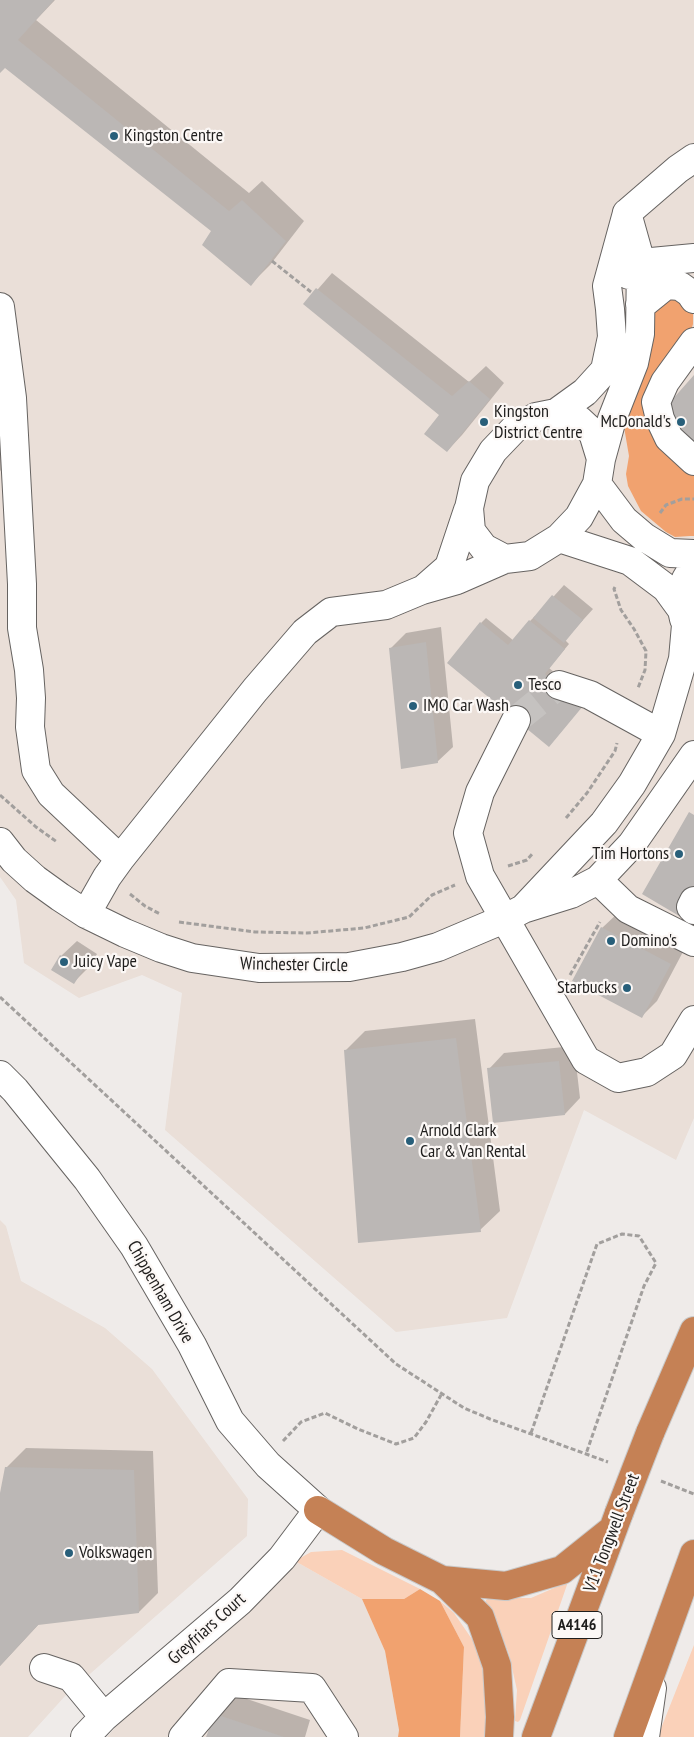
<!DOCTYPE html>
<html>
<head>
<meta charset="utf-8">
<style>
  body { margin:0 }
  canvas { display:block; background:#efebe9 }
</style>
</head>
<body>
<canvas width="694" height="1737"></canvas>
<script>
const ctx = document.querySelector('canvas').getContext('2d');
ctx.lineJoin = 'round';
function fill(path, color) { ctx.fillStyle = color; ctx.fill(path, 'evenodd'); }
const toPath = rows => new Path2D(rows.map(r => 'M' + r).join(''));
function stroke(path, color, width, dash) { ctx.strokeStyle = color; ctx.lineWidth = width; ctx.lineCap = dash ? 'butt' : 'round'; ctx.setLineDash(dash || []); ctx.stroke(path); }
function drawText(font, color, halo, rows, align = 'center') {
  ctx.font = font + ' "PT Sans Narrow",sans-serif'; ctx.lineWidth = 4.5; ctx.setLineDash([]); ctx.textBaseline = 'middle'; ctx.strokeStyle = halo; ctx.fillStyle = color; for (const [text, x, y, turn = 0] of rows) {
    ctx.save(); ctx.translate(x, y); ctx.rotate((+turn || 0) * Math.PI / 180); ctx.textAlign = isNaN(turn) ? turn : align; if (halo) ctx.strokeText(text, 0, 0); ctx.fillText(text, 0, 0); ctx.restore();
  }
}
const built = toPath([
  [0,0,694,0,694,1118,676,1160,584,1110,507,1318,396,1332,165,1130,182,993,142,975,79,998,24,963,16,900,0,877],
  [0,1220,6,1226,21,1281,105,1328,152,1369,248,1499,247,1536,66,1695,28,1737,0,1737],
  [295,1561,362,1599,385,1651,399,1730,398,1737,107,1737,119,1723]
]);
const green = toPath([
  [342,1550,420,1589,404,1599,362,1599,295,1561,311,1552],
  [568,1582,520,1720,518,1722,515,1721,517,1690,509,1654,497,1623,485,1605,486,1600,489,1598,531,1598],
  [440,1601,454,1613,478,1648,487,1681,487,1737,460,1737,464,1647],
  [694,1645,694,1737,659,1737,660,1731]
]);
const forest = toPath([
  [675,294,693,312,693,324,690,334,657,379,694,472,694,536,690,536,675,537,666,532,641,511,628,486,626,474,629,456,624,427,648,316],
  [420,1589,440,1601,464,1647,460,1737,398,1737,399,1730,385,1651,362,1599,404,1599]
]);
const shadow = toPath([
  [0,0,55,0,36,20,249,193,262,181,304,221,270,265,251,284,212,230,5,66,0,71],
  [332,273,469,382,486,366,504,383,462,435,447,451,440,415,305,304],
  [0,337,12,459,0,471],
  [564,585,593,609,565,640,569,644,549,668,587,700,554,740,481,623,486,618,514,641,530,621,535,616,536,616],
  [441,627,453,747,437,762,390,649,406,633],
  [618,913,685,948,657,1001,641,1017,602,928],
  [77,941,97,954,90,966,74,982,61,956],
  [475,1019,500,1211,480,1230,346,1050,365,1031],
  [574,1046,580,1098,565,1114,489,1069,504,1053],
  [26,1448,153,1451,158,1593,139,1612,39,1624,0,1666,0,1500,6,1468],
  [235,1695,310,1720,305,1737,208,1737,216,1714]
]);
const building = toPath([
  [0,0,54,0,18,40,229,211,242,200,286,241,251,286,202,245,211,231,5,68,0,73],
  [316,288,452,396,469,381,490,399,447,452,424,434,439,415,303,304],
  [694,375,694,455,664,409],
  [552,595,583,620,564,643,533,618],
  [529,620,565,649,545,674,583,706,549,747,447,663,480,622,508,645],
  [426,642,438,763,401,769,389,648],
  [689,812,694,815,694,896,686,920,642,894],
  [601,927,671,964,642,1018,572,981],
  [60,955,83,970,74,984,51,970],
  [456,1038,481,1232,358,1243,344,1050],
  [559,1061,565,1115,493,1123,487,1068],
  [5,1467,134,1470,139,1613,38,1625,0,1666,0,1493],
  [215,1714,284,1737,206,1737]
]);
const minorTunnel = toPath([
  [516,720,559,685]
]);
const path = toPath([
  [272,261,311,292],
  [660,513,666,505,682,499,694,499],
  [615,587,614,589,621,610,634,629,646,651,645,670,638,688],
  [0,795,36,827,57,842],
  [566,818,587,793,615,751,617,743],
  [508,866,527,860,533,853],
  [130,894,145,906,160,914],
  [179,922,255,932,307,933,364,928,409,917,432,895,455,885],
  [570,975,600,922],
  [0,997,396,1364,464,1408,490,1419,608,1462],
  [531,1433,597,1244,622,1234,639,1236,656,1263,644,1286,586,1454],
  [283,1441,301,1422,325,1413,358,1429,396,1444,414,1438,426,1422,441,1395],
  [661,1481,694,1494]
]);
const minor = toPath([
  [629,275,641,263,694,258],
  [640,304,645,302,666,285,680,286,690,293,694,299],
  [0,307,12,398,22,584,22,628,29,670,31,698,30,727,36,770,51,794,120,859],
  [694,342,665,382,656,402,660,419,669,438,694,461],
  [556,413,579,420,593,433,601,459,597,484,579,517,559,538,530,556,505,559,484,548,471,531,469,508,475,481,493,451,515,428,536,417,556,413],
  [556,413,585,392,605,370,612,337,610,309,607,286,627,213],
  [601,459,612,419,634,363,640,334,641,263,627,213,678,169,694,158],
  [597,484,624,520,644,537,670,553,694,554],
  [559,538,630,561,666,588,682,610],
  [425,588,449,567,468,510],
  [684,619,682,610,682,594,686,579,694,566],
  [559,685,590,695,661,734],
  [516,720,480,792,468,833,480,876,586,1060,618,1078,647,1072,673,1055,694,1020],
  [0,842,14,860,35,879,60,897,86,914,125,933,161,948,192,958,259,968,349,967,402,957,438,947,504,919,523,909,571,894,598,880,632,844,694,755],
  [598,880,628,909,694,942],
  [694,901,691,907,694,910],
  [524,908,604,823,632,784,661,734,683,659,686,625],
  [86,914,107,877,120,859,255,690,305,632,331,612,386,605,422,590,457,580,505,559],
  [0,1075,15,1090,87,1179,134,1246,192,1345,230,1421,268,1465,318,1510,282,1558,240,1601,104,1717,85,1737],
  [44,1668,71,1677,104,1717],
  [183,1737,229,1683,312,1688,344,1737],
  [645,1737,652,1688]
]);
const highway = toPath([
  [650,1433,694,1331],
  [318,1510,384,1551,442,1580,480,1617,497,1666,500,1717,499,1737],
  [442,1580,506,1586,562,1570,612,1530],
  [536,1737,619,1513],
  [628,1737,694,1554]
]);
const highwayBridge = toPath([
  [619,1513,650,1433]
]);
const markers = [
  [114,136,5,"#285f7a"],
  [484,422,5,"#285f7a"],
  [681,422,5,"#285f7a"],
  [518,685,5,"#285f7a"],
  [413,706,5,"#285f7a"],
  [679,854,5,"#285f7a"],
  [611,941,5,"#285f7a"],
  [64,962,5,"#285f7a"],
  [627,988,5,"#285f7a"],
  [410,1141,5,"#285f7a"],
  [69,1553,5,"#285f7a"]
];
const shields = [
  [577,1625,50]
];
const shieldNames = [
  ["A4146",577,1625]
];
const poiNames = [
  ["Kingston Centre",124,136],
  ["Kingston",494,412],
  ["District Centre",494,433],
  ["McDonald's",671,422,"right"],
  ["Tesco",528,685],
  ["IMO Car Wash",423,706],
  ["Tim Hortons",669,854,"right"],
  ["Domino's",621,941],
  ["Juicy Vape",74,962],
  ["Starbucks",617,988,"right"],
  ["Arnold Clark",420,1131],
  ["Car & Van Rental",420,1152],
  ["Volkswagen",79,1553]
];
const streetNames = [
  ["Winchester Circle",294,965,1],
  ["Chippenham Drive",160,1292,60],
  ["V11 Tongwell Street",612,1533,-69],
  ["Greyfriars Court",207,1629,-42]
];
fill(built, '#eadfd8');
fill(green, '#fad1b9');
fill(forest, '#f1a26f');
fill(shadow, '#0003');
fill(building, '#bbb7b5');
stroke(minorTunnel, '#c5c2c0', 28, [28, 14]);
stroke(minor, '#666361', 30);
stroke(highway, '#c9c9c9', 30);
stroke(path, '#a29f9d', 3, [5, 2.5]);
stroke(minor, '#fff', 28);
stroke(highway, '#c58155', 28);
stroke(highwayBridge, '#c9c9c9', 30, []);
stroke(highwayBridge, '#c58155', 28);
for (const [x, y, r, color] of markers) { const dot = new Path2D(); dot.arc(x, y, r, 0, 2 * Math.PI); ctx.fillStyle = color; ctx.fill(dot); stroke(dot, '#fcf8f6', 2); }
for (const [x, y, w] of shields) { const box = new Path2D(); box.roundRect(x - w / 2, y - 13.5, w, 27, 4); ctx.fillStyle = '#fcf8f6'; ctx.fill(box); stroke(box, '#1f1e1d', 1); }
drawText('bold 16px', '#1f1e1d', null, shieldNames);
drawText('18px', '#1f1e1d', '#fcf8f6', poiNames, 'left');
drawText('18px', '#1f1e1d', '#fcf8f6', streetNames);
</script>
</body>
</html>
